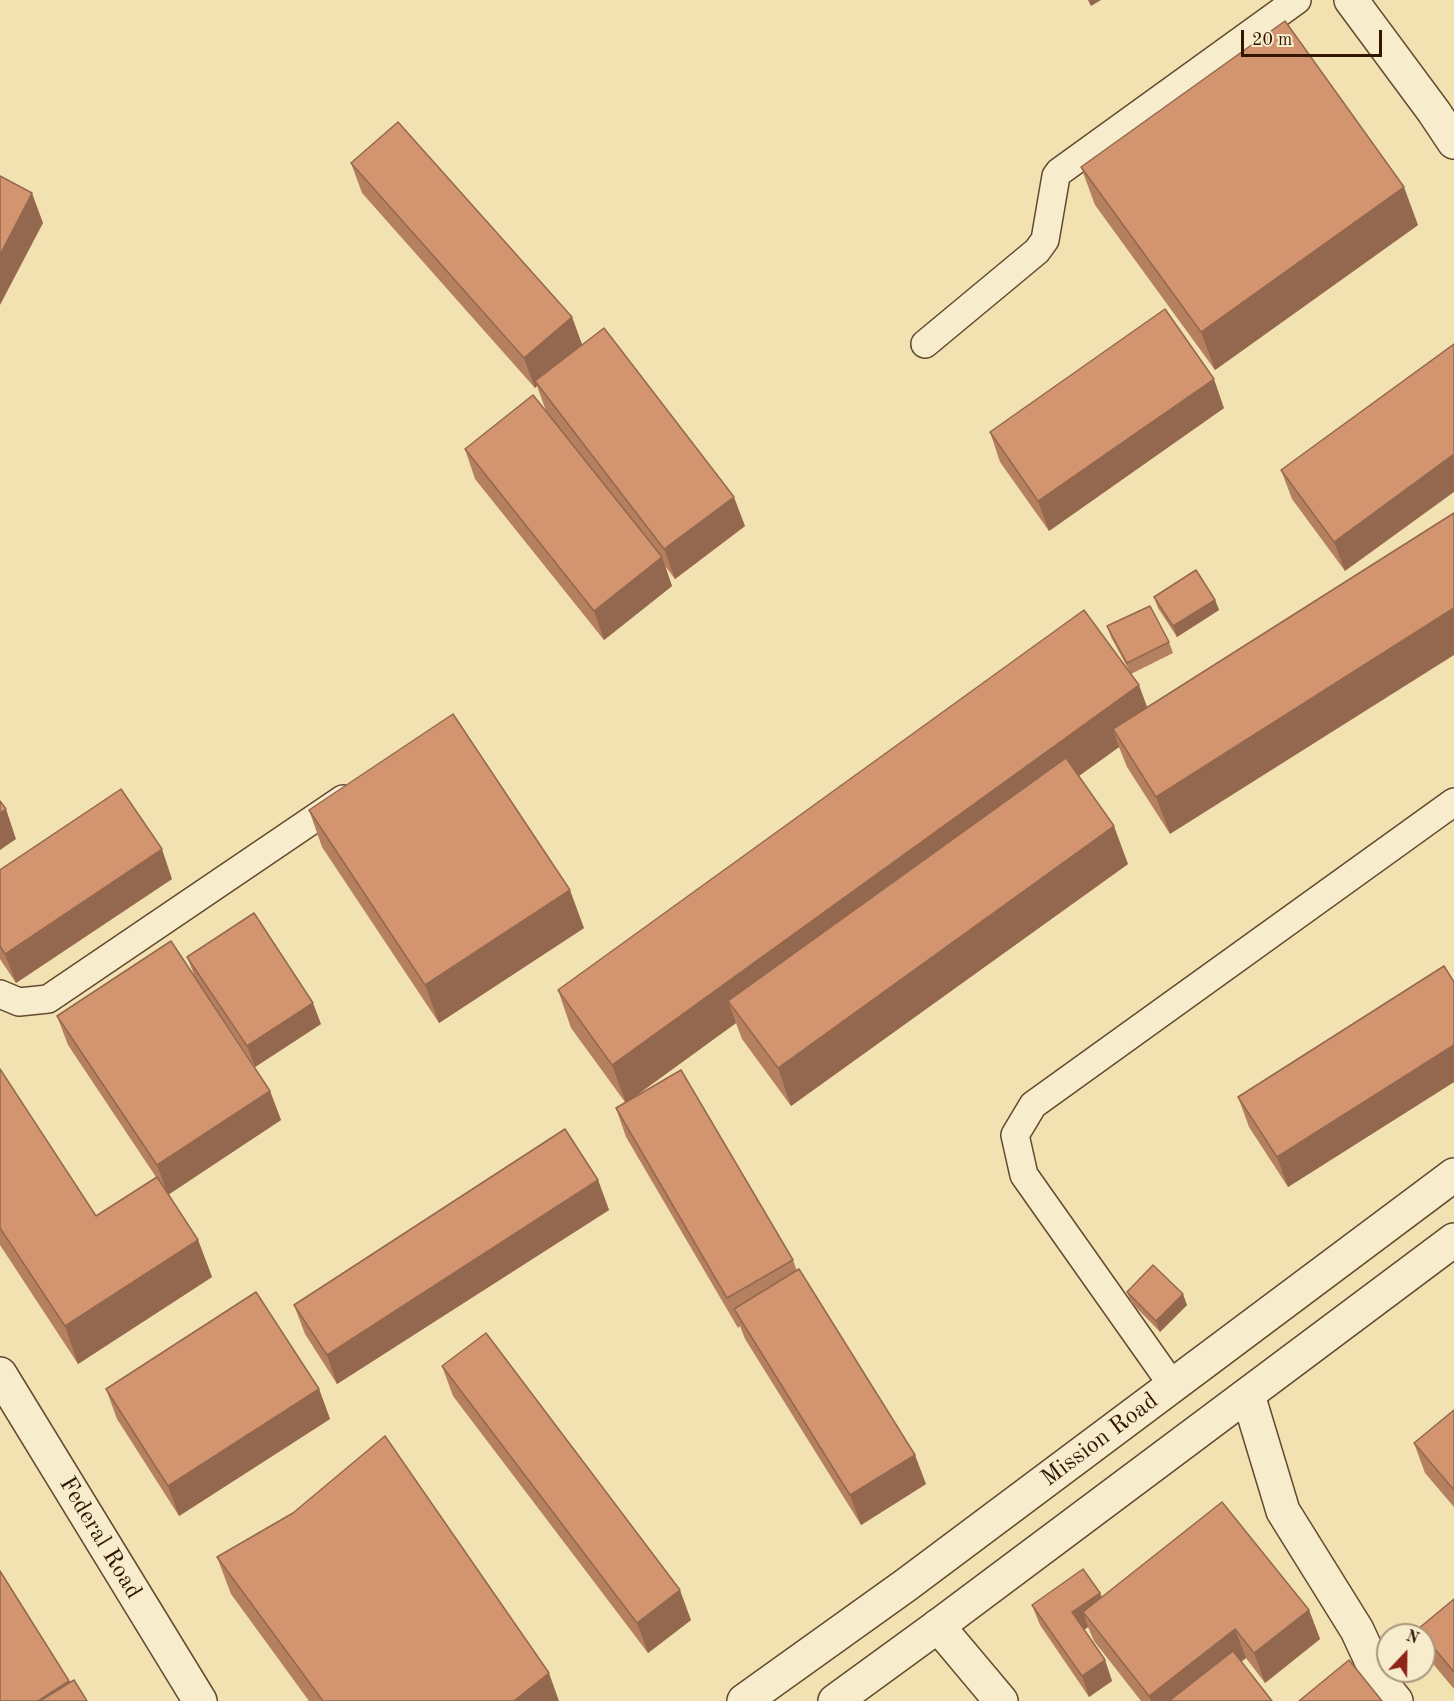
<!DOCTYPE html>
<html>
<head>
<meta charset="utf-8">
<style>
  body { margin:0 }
  #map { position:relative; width:1454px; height:1701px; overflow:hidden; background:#f2e1b1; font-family:"Old Standard TT",serif }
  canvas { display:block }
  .north { position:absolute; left:1376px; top:1623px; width:60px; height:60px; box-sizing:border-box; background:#f7eccc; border:2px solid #a9967c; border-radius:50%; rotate:22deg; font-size:16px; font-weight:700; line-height:24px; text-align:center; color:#331604 }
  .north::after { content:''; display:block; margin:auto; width:21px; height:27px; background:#8f2418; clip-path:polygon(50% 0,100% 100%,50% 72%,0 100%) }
  .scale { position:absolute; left:1241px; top:30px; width:141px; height:27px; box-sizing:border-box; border:3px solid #331604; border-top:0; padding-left:8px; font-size:18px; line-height:21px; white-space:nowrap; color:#331604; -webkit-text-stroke:4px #f7eccc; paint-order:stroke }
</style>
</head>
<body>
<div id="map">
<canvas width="1454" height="1701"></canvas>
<div class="north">N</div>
<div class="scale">20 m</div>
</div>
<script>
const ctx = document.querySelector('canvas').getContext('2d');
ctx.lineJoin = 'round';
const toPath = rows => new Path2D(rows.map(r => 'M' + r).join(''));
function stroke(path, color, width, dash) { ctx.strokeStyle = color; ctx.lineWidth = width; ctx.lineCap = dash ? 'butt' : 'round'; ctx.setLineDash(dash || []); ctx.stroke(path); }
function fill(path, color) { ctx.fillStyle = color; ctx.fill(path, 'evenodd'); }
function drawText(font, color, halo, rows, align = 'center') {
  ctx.font = font + ' "Old Standard TT",serif'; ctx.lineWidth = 4.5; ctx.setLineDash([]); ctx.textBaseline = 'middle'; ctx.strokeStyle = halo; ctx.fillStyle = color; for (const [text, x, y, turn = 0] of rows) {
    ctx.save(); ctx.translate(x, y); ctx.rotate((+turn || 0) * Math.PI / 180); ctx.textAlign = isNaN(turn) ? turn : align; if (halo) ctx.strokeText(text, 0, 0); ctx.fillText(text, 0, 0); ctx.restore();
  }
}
const service = toPath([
  [925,344,1037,251,1045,240,1056,176,1059,172,1297,0],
  [0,994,19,1002,48,999,343,799],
  [1173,1386,1024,1175,1015,1135,1033,1105,1454,802]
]);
const minor = toPath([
  [1351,0,1434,112,1454,142],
  [1248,1395,1283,1511,1357,1630,1382,1684,1396,1701],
  [938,1626,1001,1701]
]);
const tertiary = toPath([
  [0,1374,200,1701],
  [744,1701,906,1585,1454,1175],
  [835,1701,938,1626,1454,1240]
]);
const wall = toPath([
  [351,163,572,317,582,345,745,526,675,579,665,566,672,586,604,640,475,479,465,449,563,434,546,411,537,386,535,388,362,193],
  [1081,167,1418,225,1215,370,1095,205],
  [1454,344,1345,571,1292,499,1281,470],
  [1224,408,1049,531,1000,462,990,432],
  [1154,597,1215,600,1219,610,1177,637,1158,608],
  [1107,626,1169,642,1173,653,1131,674,1111,637],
  [1139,685,1170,834,1127,767,1119,747,1079,776,1128,864,791,1106,742,1039,736,1023,634,1097,793,1260,797,1271,926,1484,861,1525,745,1339,740,1326,738,1328,626,1137,616,1108,625,1102,571,1028,558,990],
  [309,810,584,928,439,1023,322,847],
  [0,870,172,879,16,983,0,959],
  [187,957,321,1024,255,1067,195,977],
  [1454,982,1454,1082,1288,1187,1249,1127,1238,1097],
  [57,1016,270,1091,281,1120,168,1194,198,1240,212,1277,78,1364,0,1245,0,1069,96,1216,156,1177,68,1045],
  [598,1180,609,1210,337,1384,305,1334,294,1305],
  [1127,1292,1187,1305,1160,1332,1131,1302],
  [442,1366,691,1620,648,1653,453,1396],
  [106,1389,319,1389,330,1419,179,1516,117,1419],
  [1454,1410,1454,1507,1425,1473,1414,1443],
  [217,1557,559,1701,309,1701,231,1594],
  [1100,1593,1102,1597,1309,1610,1320,1639,1265,1683,1246,1658,1241,1662,1272,1701,1141,1701,1094,1641,1088,1627,1084,1630,1105,1660,1112,1681,1089,1697,1040,1625,1032,1605],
  [1454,1599,1454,1689,1429,1659,1424,1646,1424,1635,1420,1635,1418,1629]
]);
const shadedWall = toPath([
  [1088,0,1101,0,1091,6],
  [1404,187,1418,225,1215,370,1201,332],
  [32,193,43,223,0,305,0,255],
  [572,317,583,347,535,381,537,386,535,388,524,358],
  [1214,379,1224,408,1049,531,1038,501],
  [1454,454,1454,492,1345,571,1334,542],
  [734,497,745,526,675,579,664,549],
  [662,557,672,586,604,640,594,611],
  [1215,600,1219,610,1177,637,1173,626],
  [1454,608,1454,655,1170,834,1156,797],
  [1139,685,1153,723,1113,729,1119,747,742,1019,728,1001,736,1023,626,1103,612,1065],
  [6,809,16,839,0,850,0,813],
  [1114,826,1128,864,791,1106,778,1068],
  [162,849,172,879,16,983,5,954],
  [570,890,584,928,439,1023,425,985],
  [313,1003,321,1024,255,1067,247,1046],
  [1454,1045,1454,1082,1288,1187,1277,1157],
  [270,1091,281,1120,168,1195,157,1165],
  [598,1180,609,1210,337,1384,327,1355],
  [198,1240,212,1277,78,1364,65,1326],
  [1183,1294,1187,1305,1160,1332,1156,1321],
  [319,1389,330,1419,179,1516,168,1486],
  [915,1455,926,1484,861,1525,850,1495],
  [680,1590,691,1620,648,1653,637,1623],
  [1100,1593,1108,1613,1083,1612,1088,1627,1079,1633,1072,1612],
  [1309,1610,1320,1639,1265,1683,1254,1653],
  [1235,1629,1246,1658,1191,1701,1151,1701,1149,1696],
  [1105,1660,1112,1681,1089,1697,1082,1676],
  [549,1673,559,1701,514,1701],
  [69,1681,77,1701,38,1701]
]);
const building = toPath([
  [1285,21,1404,187,1201,332,1081,167,1285,21],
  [398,122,572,317,524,358,351,163,398,122],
  [0,176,32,193,0,255,0,176],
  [1165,309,1214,379,1038,501,990,432,1165,309],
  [604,328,734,497,664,549,535,381,604,328],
  [1454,344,1454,454,1334,542,1281,470,1454,344],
  [533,395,662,557,594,611,465,449,533,395],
  [1454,513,1454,608,1156,797,1113,729,1454,513],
  [1196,570,1215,600,1173,626,1154,597,1196,570],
  [1150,606,1169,642,1127,663,1107,626,1150,606],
  [1084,610,1139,685,612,1065,558,990,1084,610],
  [453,714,570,890,425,985,309,810,453,714],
  [1066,758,1114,826,778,1068,728,1001,1066,758],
  [121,789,162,849,5,954,0,946,0,870,121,789],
  [0,801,6,809,0,813,0,801],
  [254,913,313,1003,247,1046,187,957,254,913],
  [171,941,270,1091,157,1165,57,1016,171,941],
  [1444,966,1454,982,1454,1045,1277,1157,1238,1097,1444,966],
  [0,1069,96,1216,157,1177,198,1240,65,1326,0,1228,0,1069],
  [681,1070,793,1260,727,1298,616,1108,681,1070],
  [565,1129,598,1180,327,1355,294,1305,565,1129],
  [1153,1265,1183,1294,1156,1321,1127,1292,1153,1265],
  [799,1269,915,1455,850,1495,734,1309,799,1269],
  [256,1292,319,1389,168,1486,106,1389,256,1292],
  [486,1333,680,1590,637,1623,442,1366,486,1333],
  [1454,1410,1454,1490,1414,1443,1454,1410],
  [385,1436,549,1673,514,1701,323,1701,217,1557,293,1513,385,1436],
  [1222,1502,1309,1610,1254,1653,1235,1629,1149,1696,1083,1612,1222,1502],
  [1083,1569,1100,1593,1072,1612,1105,1660,1082,1676,1032,1605,1083,1569],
  [0,1571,69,1681,38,1701,0,1701,0,1571],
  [1454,1599,1454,1672,1424,1636,1424,1635,1423,1635,1418,1629,1454,1599],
  [1233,1651,1272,1701,1169,1701,1233,1651],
  [1349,1660,1382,1701,1299,1701,1349,1660],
  [74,1680,87,1701,40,1701,74,1680]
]);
const streetNames = [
  ["Mission Road",1100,1440,-37],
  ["Federal Road",100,1538,59]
];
stroke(service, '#63492f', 30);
stroke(minor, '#63492f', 36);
stroke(tertiary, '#63492f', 36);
stroke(service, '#f7eccc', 27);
stroke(minor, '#f7eccc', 33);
stroke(tertiary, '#f7eccc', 33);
fill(wall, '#b5805f');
fill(shadedWall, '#94684e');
fill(building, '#d3956f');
stroke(building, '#94684e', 1.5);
drawText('24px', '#331604', '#f7eccc', streetNames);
</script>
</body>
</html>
